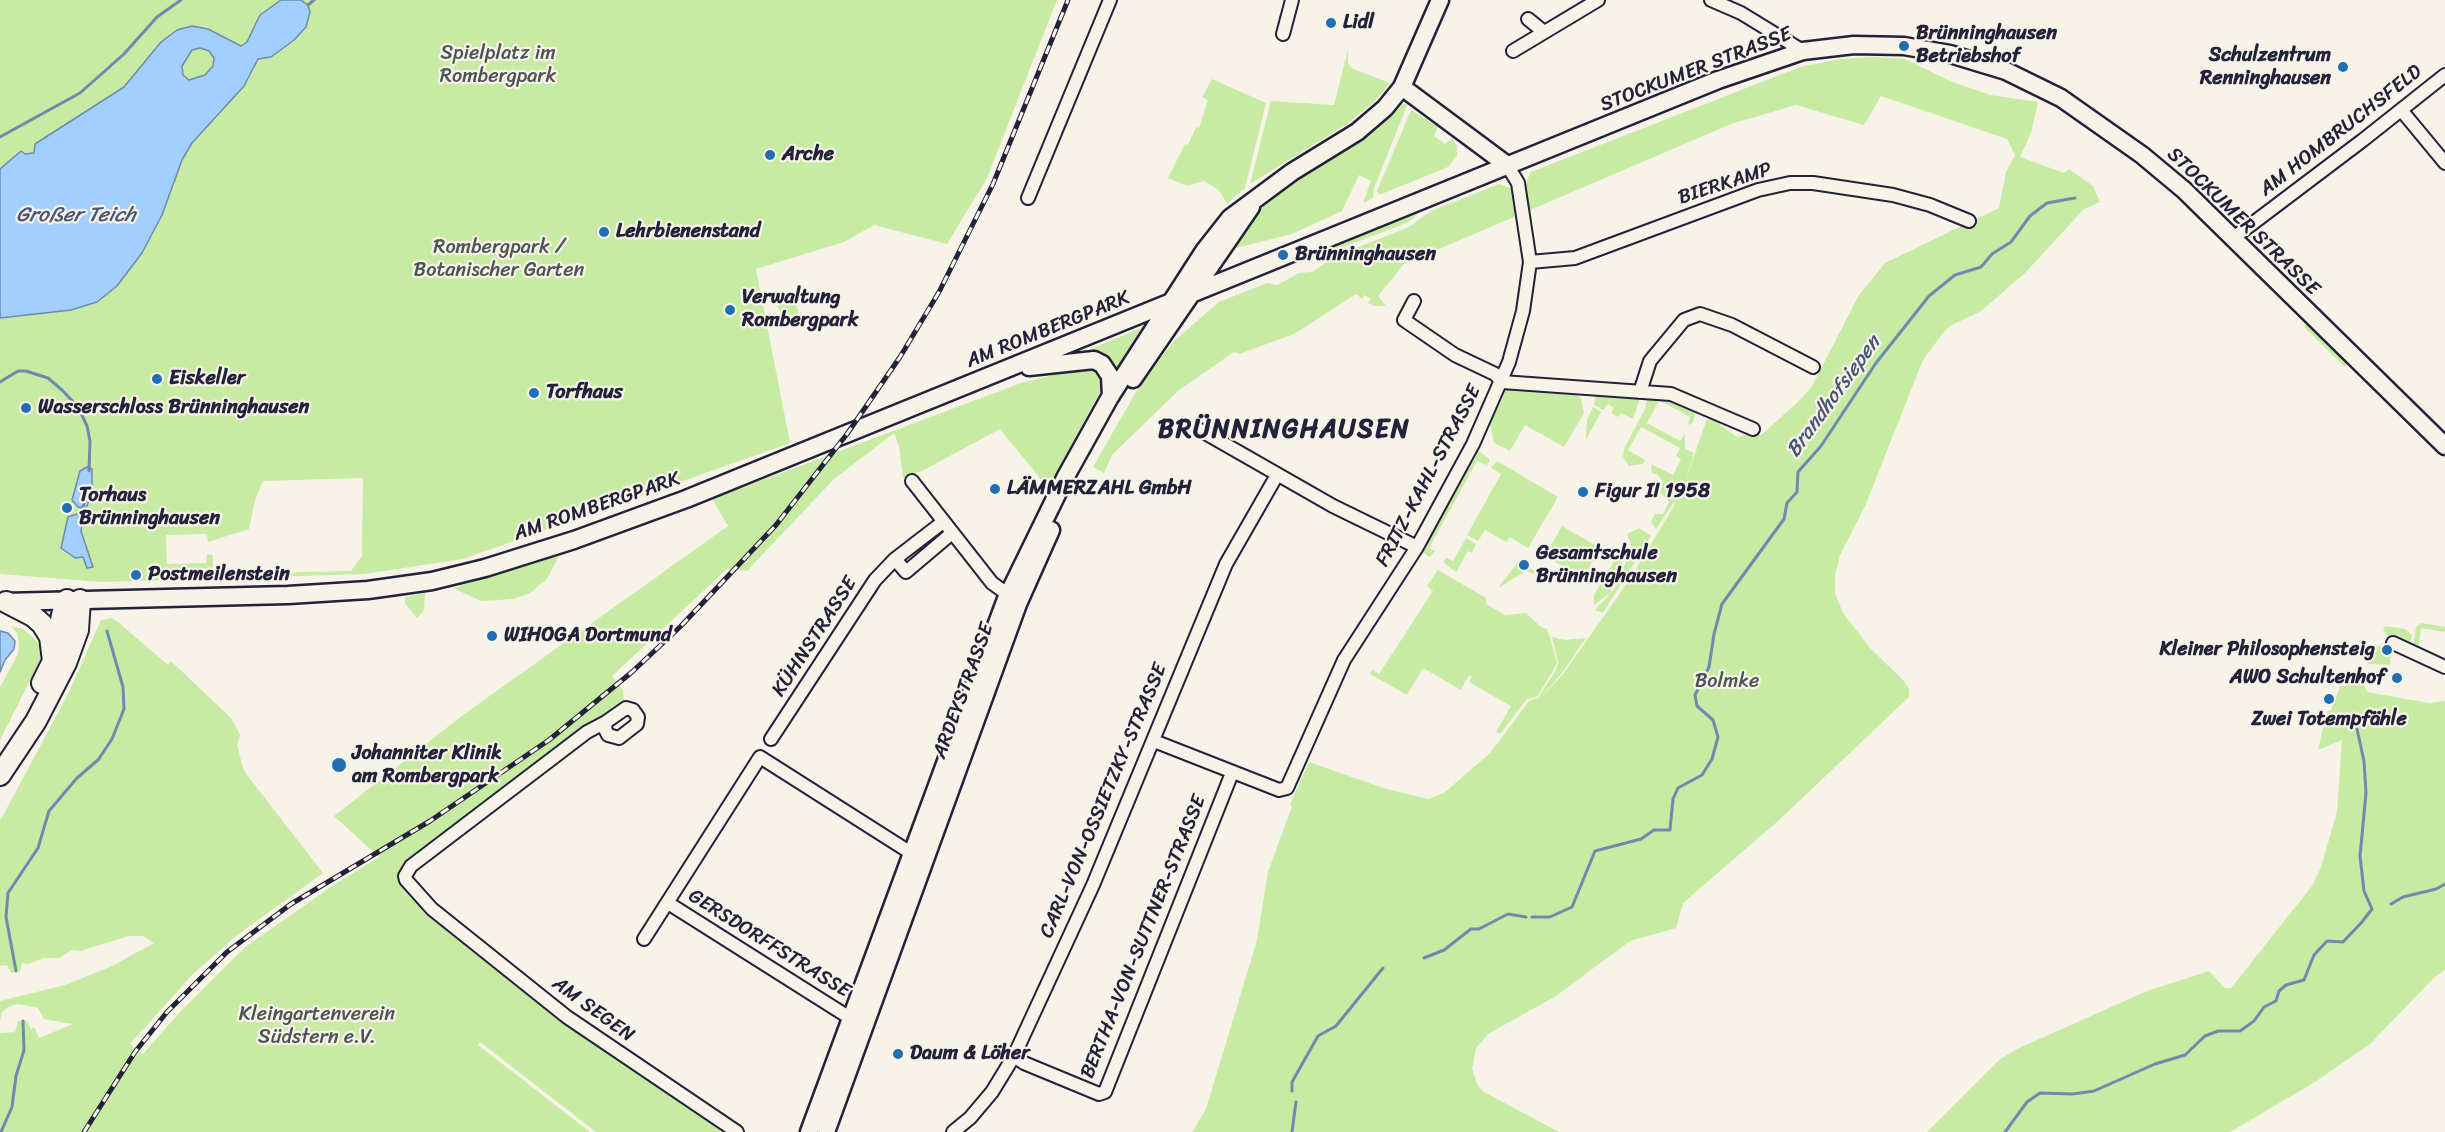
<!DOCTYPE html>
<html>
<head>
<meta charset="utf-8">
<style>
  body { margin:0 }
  canvas { display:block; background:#f7f3e8 }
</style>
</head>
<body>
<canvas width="2445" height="1132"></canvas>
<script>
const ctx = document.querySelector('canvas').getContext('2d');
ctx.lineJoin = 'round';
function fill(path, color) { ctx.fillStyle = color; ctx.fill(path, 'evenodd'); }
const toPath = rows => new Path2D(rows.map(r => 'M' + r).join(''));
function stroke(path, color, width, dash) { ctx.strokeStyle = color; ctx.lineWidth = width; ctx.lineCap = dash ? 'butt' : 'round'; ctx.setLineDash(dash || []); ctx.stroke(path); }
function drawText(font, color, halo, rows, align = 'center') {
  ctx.font = font + ' Sriracha,sans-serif'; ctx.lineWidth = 4.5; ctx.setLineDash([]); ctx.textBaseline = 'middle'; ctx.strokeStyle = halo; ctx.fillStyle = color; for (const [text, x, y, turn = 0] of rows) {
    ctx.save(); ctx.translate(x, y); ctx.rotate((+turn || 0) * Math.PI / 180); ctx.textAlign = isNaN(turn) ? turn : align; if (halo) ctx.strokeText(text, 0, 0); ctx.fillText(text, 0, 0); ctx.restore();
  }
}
const green = toPath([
  [0,0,1057,0,987,178,947,244,874,225,844,242,756,269,790,443,463,559,364,574,102,582,0,574],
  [363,478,362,556,351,571,213,574,213,555,207,554,206,563,167,564,166,535,207,534,208,542,249,529,255,500,263,481],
  [1348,50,1348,63,1351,68,1390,83,1374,102,1347,124,1250,184,1271,101,1334,105],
  [1874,57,1905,59,1950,81,1990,95,2038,102,2031,133,2020,157,2064,173,2069,169,2093,186,2100,202,2084,209,2025,273,1981,311,1950,326,1943,333,1923,360,1865,506,1840,555,1835,575,1835,593,1843,613,1871,649,1903,680,1909,689,1909,697,1778,821,1683,903,1676,928,1630,941,1556,996,1488,1034,1476,1048,1472,1069,1478,1086,1484,1092,1559,1132,1192,1132,1206,1109,1257,940,1268,872,1292,806,1290,804,1309,762,1386,789,1428,799,1444,793,1490,753,1529,701,1538,698,1556,670,1558,663,1552,637,1565,640,1586,638,1562,673,1539,700,1563,674,1630,579,1674,506,1675,501,1656,529,1651,522,1655,514,1663,514,1669,502,1660,492,1663,482,1658,475,1652,473,1651,464,1673,475,1681,459,1676,456,1680,448,1641,427,1628,450,1645,460,1643,464,1629,466,1623,457,1624,449,1645,409,1648,397,1672,399,1696,409,1693,423,1688,425,1690,417,1659,400,1647,423,1680,441,1685,434,1685,449,1694,453,1685,482,1708,416,1737,437,1750,434,1761,435,1799,401,1812,386,1859,295,1885,263,1999,208,2006,172,2015,155,2007,139,1881,96,1864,125,1796,105,1731,124,1404,264,1378,296,1386,306,1375,306,1368,303,1371,299,1364,295,1362,299,1356,294,1294,334,1239,354,1234,352,1179,390,1112,455,1104,473,1093,467,1140,385,1174,341,1219,302,1267,283,1277,285,1299,273,1312,272,1336,256,1409,227,1431,211,1499,184,1510,188,1525,184,1531,172,1800,67,1840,59],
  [1212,79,1266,103,1245,188,1227,204,1219,190,1204,181,1187,186,1168,178,1185,144,1188,145,1196,127,1199,128,1208,100,1202,97],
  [1408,103,1374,188,1373,198,1363,203,1371,181,1359,175,1342,211,1292,234,1228,250,1253,217,1270,200,1294,181,1357,142,1402,104],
  [1411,110,1438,127,1434,136,1445,144,1452,138,1457,146,1457,155,1448,167,1379,195,1377,191],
  [1427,206,1407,223,1298,264,1336,243],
  [794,299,799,313,784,320,777,306],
  [2306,324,2348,364,2347,365,2344,366,2304,327],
  [1141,328,1114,372,1074,356],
  [1085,367,1101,374,1102,388,1048,488,1000,429,922,471,903,478,899,446,894,433,834,479,747,571,727,569,612,676,623,690,624,703,430,844,404,868,429,911,733,1132,596,1132,480,1042,478,1045,590,1132,0,1132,0,1033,15,1032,18,1021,26,1020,31,1029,34,1027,39,1038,73,1024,44,1019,38,1008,18,1004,10,1006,2,1012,0,1020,0,1001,65,985,110,967,154,943,143,936,129,936,80,951,72,950,59,958,44,958,28,964,22,963,20,971,11,973,7,965,0,966,0,821,68,694,101,620,112,618,118,622,168,665,171,661,231,718,240,735,237,746,244,771,323,873,236,936,192,975,130,1044,143,1054,179,1013,244,948,332,886,379,857,334,816,463,715,728,526,712,499,1021,383],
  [1507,388,1571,392,1581,398,1584,413,1564,447,1525,425,1510,451,1494,443,1490,425],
  [1596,393,1641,396,1633,419,1621,413,1618,417,1611,413,1614,408,1608,404,1603,410,1594,405],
  [1593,407,1601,412,1586,440,1587,420],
  [1479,451,1490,460,1487,465,1477,461,1429,548,1435,551,1430,557,1422,552],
  [1497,461,1558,497,1528,548,1510,537,1506,542,1485,530,1478,541,1467,535,1501,474,1491,468],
  [1562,526,1600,548,1583,578,1545,556],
  [1639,528,1651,536,1603,613,1595,610,1615,588,1632,547,1627,534],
  [1466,538,1476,544,1472,553,1468,551,1456,572,1443,562,1447,558,1453,561],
  [1626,541,1628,550,1610,593,1594,605,1594,595],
  [559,556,547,579,530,593,514,599,481,601,453,588],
  [1518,562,1535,571,1533,574,1526,571,1498,588],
  [1438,570,1486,598,1486,604,1505,615,1526,613,1541,627,1547,629,1550,637,1557,663,1554,669,1537,697,1527,699,1500,734,1496,732,1511,706,1469,682,1472,677,1469,675,1461,690,1423,668,1407,695,1370,674,1372,670,1379,674,1433,591,1427,586],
  [425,593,424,610,417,618,405,603,405,597],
  [2421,623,2445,627,2445,632,2421,628,2419,646,2427,650,2427,654,2413,647,2416,627],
  [11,626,23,629,35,639,39,645,41,659,0,740,0,687,18,654,19,644,17,633],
  [2385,626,2405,629,2412,635,2410,645,2388,636,2383,630],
  [2382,646,2391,648,2390,665,2368,664,2370,647],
  [2347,681,2363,683,2367,692,2429,703,2445,701,2445,970,2435,977,2370,1044,2315,1082,2230,1132,1927,1132,1999,1060,2017,1049,2147,991,2209,971,2225,988,2231,988,2312,886,2321,867,2337,812,2342,740,2318,750,2327,712,2331,710,2340,686,2346,686]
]);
const water = toPath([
  [281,0,301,0,308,5,310,12,306,27,294,40,271,57,258,59,244,86,192,143,182,160,162,215,142,253,117,286,97,302,71,310,0,318,0,169,21,151,25,154,34,153,35,144,124,87,161,42,177,30,192,26,208,29,241,46,247,42,260,15,281,0],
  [200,48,209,51,214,58,213,66,205,75,189,80,183,75,182,66,192,50,200,48],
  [87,467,92,469,92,494,86,508,78,507,72,500,80,471,87,467],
  [77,514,83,516,81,531,93,567,87,568,83,557,75,558,61,548,68,517,77,514],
  [0,631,8,633,15,641,14,649,5,660,0,672,0,631]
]);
const stream = toPath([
  [308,5,314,0],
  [0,137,80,93,124,54,157,17,181,0],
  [0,382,18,371,26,371,48,378,62,390,78,407,87,426,90,441,89,471],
  [79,517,84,504],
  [2391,904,2403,897,2436,889,2445,884],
  [1532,917,1550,917,1572,907,1595,851,1641,839,1654,830,1670,830,1673,799,1678,788,1702,775,1712,759,1718,737,1713,720,1697,706,1695,695,1709,667,1714,634,1722,604,1784,519,1787,503,1797,492,1798,472,1821,446,1876,363,1929,296,1955,275,1981,267,1992,254,2011,242,2030,216,2047,203,2075,198],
  [1424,958,1444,950,1471,929,1479,929,1508,914,1526,917],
  [16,971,6,917,8,893,38,848,49,811,77,778,98,760,112,739,124,709,123,687,107,631],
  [1292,1091,1292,1082,1318,1036,1336,1026,1383,968],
  [1,1132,12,1107,16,1076,24,1050,23,1021],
  [1292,1132,1296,1102],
  [2005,1132,2027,1102,2040,1093,2073,1094,2094,1091,2155,1064,2185,1055,2205,1036,2218,1031,2240,1031,2254,1021,2264,1007,2276,1001,2279,991,2286,985,2304,980,2314,955,2327,941,2343,942,2362,922,2372,909,2364,891,2360,856,2366,793,2364,761,2357,729]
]);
const minor = toPath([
  [1711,0,1741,13,1803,51],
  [1528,19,1544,32],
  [1283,34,1292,0],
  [1513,51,1598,0],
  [2402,111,2445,163],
  [1028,198,1110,0],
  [2232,239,2363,140,2445,75],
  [1530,262,1575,258,1758,190,1790,183,1813,183,1893,195,1930,205,1969,221],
  [1414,301,1404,320,1455,355,1495,374,1502,382,1671,394,1753,429],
  [1640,392,1650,361,1684,320,1700,314,1732,325,1813,367],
  [1200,430,1333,506,1417,547],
  [912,481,992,583,1013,598],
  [895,559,906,572,952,533],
  [2393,643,2445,667],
  [606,722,626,708,633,710,638,717,637,724,619,738,608,735,605,729,606,722,587,732,411,866,405,876,406,880,432,909,567,1017,737,1132],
  [771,739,875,580,895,559,943,522],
  [1154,741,1279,790,1287,788,1344,660,1417,547,1473,444,1509,362,1523,311,1530,262,1518,183,1507,165],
  [668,903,850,1018],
  [644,939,760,757,911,853],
  [1014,1056,1024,1063,1099,1094,1105,1092,1232,773],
  [953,1132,970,1118,992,1092,1014,1056,1093,885,1226,564,1277,475]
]);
const secondary = toPath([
  [1402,87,1507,165],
  [1029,367,1094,360,1102,364,1110,376,1111,396],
  [1133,379,1251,207],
  [4,602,288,595,368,590,432,581,485,568,574,540,686,499,1718,80,1803,51,1854,45,1904,46,1950,54,2006,71,2061,98,2142,155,2184,190,2445,446],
  [809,1132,1006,599,1065,478,1110,397,1204,251,1230,218,1292,172,1357,132,1385,108,1402,87,1440,0],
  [826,1132,1018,604,1051,530]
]);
const trunk = toPath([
  [6,602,33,616,42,624,50,637,53,661,42,683],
  [55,653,62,615,67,600],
  [0,775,36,721,66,663,78,630,80,600]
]);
const rail = toPath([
  [84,1132,135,1052,167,1012,227,952,291,904,430,821,549,740,632,672,681,626,776,525,847,434,900,357,939,292,993,184,1068,0]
]);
const markers = [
  [1331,23,6,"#1f6fb2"],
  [1904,46,6,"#1f6fb2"],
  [2343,67,6,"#1f6fb2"],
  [770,155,6,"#1f6fb2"],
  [604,232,6,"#1f6fb2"],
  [1283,255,6,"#1f6fb2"],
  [730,310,6,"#1f6fb2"],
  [157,379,6,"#1f6fb2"],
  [534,393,6,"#1f6fb2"],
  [26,408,6,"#1f6fb2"],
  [995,489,6,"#1f6fb2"],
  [1583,492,6,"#1f6fb2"],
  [67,508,6,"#1f6fb2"],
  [1524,565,6,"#1f6fb2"],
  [136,575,6,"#1f6fb2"],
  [492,636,6,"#1f6fb2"],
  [2387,650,6,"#1f6fb2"],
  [2397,678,6,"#1f6fb2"],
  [2329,699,6,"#1f6fb2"],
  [339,765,8,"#1f6fb2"],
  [898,1054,6,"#1f6fb2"]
];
const poiNames = [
  ["Lidl",1343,23],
  ["Brünninghausen",1916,34],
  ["Betriebshof",1916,57],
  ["Schulzentrum",2331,56,"right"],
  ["Renninghausen",2331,79,"right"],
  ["Arche",782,155],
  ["Lehrbienenstand",616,232],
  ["Brünninghausen",1295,255],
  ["Verwaltung",742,298],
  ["Rombergpark",742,321],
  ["Eiskeller",169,379],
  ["Torfhaus",546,393],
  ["Wasserschloss Brünninghausen",38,408],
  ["LÄMMERZAHL GmbH",1007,489],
  ["Figur II 1958",1595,492],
  ["Torhaus",79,496],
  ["Brünninghausen",79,519],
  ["Gesamtschule",1536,554],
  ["Brünninghausen",1536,577],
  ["Postmeilenstein",148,575],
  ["WIHOGA Dortmund",504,636],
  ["Kleiner Philosophensteig",2375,650,"right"],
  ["AWO Schultenhof",2385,678,"right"],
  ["Zwei Totempfähle",2329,720,"center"],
  ["Johanniter Klinik",352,754],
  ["am Rombergpark",352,777],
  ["Daum & Löher",910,1054]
];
const parkNames = [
  ["Spielplatz im",498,54],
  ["Rombergpark",498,77],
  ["Rombergpark /",499,248],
  ["Botanischer Garten",499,271],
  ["Bolmke",1727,682],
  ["Kleingartenverein",317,1015],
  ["Südstern e.V.",317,1038]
];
const streetNames = [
  ["STOCKUMER STRASSE",1696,70,-21],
  ["AM HOMBRUCHSFELD",2341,131,-38],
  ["BIERKAMP",1725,184,-18],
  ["STOCKUMER STRASSE",2243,222,44],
  ["AM ROMBERGPARK",1048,330,-22],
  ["FRITZ-KAHL-STRASSE",1429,476,-62],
  ["AM ROMBERGPARK",597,507,-19],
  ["KÜHNSTRASSE",815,637,-57],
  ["ARDEYSTRASSE",964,691,-70],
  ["CARL-VON-OSSIETZKY-STRASSE",1104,801,-67],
  ["BERTHA-VON-SUTTNER-STRASSE",1144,937,-68],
  ["GERSDORFFSTRASSE",769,944,32],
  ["AM SEGEN",593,1010,36]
];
const waterNames = [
  ["Großer Teich",76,216],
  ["Brandhofsiepen",1834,397,-54]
];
const districtNames = [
  ["BRÜNNINGHAUSEN",1284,430]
];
fill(green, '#c8eba4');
fill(water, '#a2cffd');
stroke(water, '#6f8aaf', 1.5);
stroke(stream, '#6f8aaf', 3);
stroke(minor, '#22223b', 16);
stroke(secondary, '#22223b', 21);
stroke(trunk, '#22223b', 24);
stroke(minor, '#f7f3e8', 12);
stroke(secondary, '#f7f3e8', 16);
stroke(trunk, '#f7f3e8', 20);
stroke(rail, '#22223b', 5);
stroke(rail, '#f7f3e8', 3, [9]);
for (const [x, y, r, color] of markers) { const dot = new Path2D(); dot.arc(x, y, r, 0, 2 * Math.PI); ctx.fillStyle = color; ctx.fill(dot); stroke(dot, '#f7f3e8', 2); }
drawText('bold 20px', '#22223b', '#f7f3e8', poiNames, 'left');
drawText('20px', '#4c5455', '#f7f3e8', parkNames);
drawText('20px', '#22223b', '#f7f3e8', streetNames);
drawText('italic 21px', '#485675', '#f7f3e8', waterNames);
ctx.letterSpacing = '1.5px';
drawText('bold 26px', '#22223b', '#f7f3e8', districtNames);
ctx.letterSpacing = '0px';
</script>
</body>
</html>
